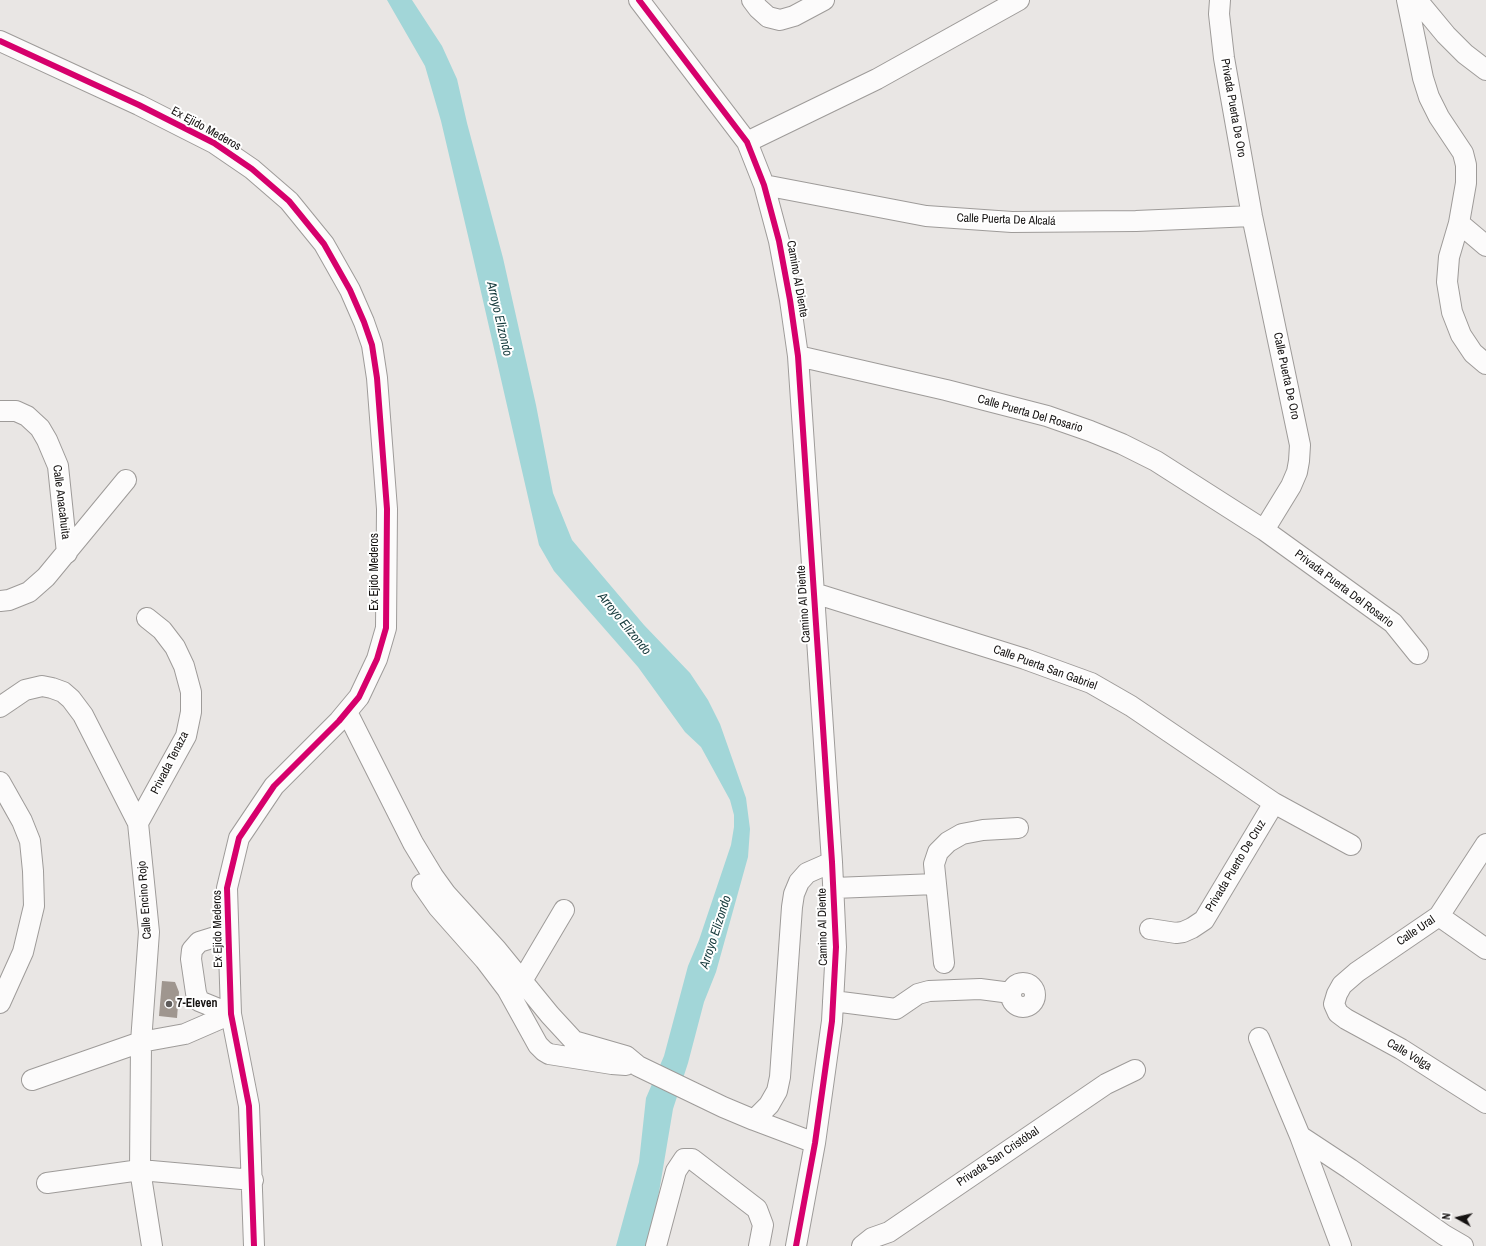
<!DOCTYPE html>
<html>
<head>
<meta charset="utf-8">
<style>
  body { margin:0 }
  #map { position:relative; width:1486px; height:1246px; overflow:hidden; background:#e9e6e4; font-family:"Archivo Narrow",sans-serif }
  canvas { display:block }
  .north { position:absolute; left:1438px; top:1198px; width:40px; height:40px; -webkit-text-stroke:3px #fff; paint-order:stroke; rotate:278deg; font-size:11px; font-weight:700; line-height:16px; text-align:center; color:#151211 }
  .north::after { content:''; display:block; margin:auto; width:14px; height:18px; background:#151211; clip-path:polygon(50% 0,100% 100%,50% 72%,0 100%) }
</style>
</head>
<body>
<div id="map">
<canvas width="1486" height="1246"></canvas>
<div class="north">N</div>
</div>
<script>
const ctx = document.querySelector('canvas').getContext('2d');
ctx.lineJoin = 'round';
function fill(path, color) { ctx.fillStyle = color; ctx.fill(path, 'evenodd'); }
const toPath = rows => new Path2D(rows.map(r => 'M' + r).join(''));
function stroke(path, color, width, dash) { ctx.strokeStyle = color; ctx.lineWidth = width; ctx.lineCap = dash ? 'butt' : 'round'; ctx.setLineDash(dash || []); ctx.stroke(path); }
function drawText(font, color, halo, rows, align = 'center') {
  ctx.font = font + ' "Archivo Narrow",sans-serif'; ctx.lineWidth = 4; ctx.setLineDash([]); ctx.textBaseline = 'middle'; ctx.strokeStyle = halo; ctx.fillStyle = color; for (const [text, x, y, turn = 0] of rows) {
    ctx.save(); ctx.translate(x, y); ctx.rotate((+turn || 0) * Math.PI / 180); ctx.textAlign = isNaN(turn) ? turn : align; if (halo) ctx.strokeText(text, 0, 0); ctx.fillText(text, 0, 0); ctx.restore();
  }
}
const water = toPath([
  [387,0,412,0,442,46,457,79,467,123,503,258,536,405,553,493,572,540,644,625,690,673,708,700,720,724,746,798,750,829,748,857,716,972,704,1002,688,1063,673,1109,656,1210,646,1246,616,1246,639,1162,646,1098,664,1056,688,966,699,940,731,845,734,827,734,815,730,800,701,747,685,732,638,667,554,571,539,545,473,257,441,121,425,66]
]);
const building = toPath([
  [162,981,175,982,179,992,177,1018,159,1016]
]);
const minor = toPath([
  [639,0,747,142,764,185,779,241,790,300,798,356,832,862,836,947,832,1021,815,1143,796,1246],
  [752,0,758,8,768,17,780,20,794,16,824,0],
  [1220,0,1219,14,1224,58,1252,216,1300,445,1299,461,1297,472,1291,486,1264,530],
  [1407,0,1423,78,1429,97,1439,117,1463,153,1466,165,1466,183,1459,223,1449,257,1447,282,1452,312,1461,335,1473,353,1486,364],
  [1417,0,1446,35,1465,54,1486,70],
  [0,41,139,105,214,143,252,169,289,201,324,244,350,290,364,322,372,345,377,378,387,509,386,628,377,659,359,697,339,721,274,786,239,838,227,888,231,1014,249,1106,254,1246],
  [747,142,877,79,1019,0],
  [764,185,926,216,1012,222,1136,221,1252,216],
  [1459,223,1486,246],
  [798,356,946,390,1047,416,1090,431,1122,444,1156,461,1264,530,1393,623,1418,654],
  [0,411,16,411,27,416,40,428,47,440,58,466,67,553],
  [814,593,1025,659,1091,683,1131,706,1274,803,1351,845],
  [0,601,9,600,29,592,46,577,126,480],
  [0,707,25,690,42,686,52,688,63,692,71,699,83,715,138,823,149,932,141,1042,140,1170,152,1246],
  [347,712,413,843,433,876,446,894,497,950,550,1015,574,1041,626,1056,638,1066,723,1107,754,1120,815,1143],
  [0,782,22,821,30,841,33,871,34,906,23,952,0,1003],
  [138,823,186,736,191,712,191,692,184,666,175,647,162,630,147,618],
  [1486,844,1439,916,1357,972,1342,985,1337,994,1334,1004,1338,1013,1346,1019,1401,1049,1486,1103],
  [422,884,438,907,485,960,507,989,538,1045,544,1051,549,1054,612,1064,626,1065],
  [834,888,936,884],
  [1439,916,1486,949],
  [1150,929,1176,933,1183,932,1192,928,1204,920,1274,803],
  [228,933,199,942,192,950,191,959,196,993,199,1001,231,1014],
  [944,963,934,864,938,852,948,842,962,834,983,830,1018,828],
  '1011 995a12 12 0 1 1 24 0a12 12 0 1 1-24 0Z',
  [511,987,522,981,564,910],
  [833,1001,896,1009,918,994,929,991,980,989,1011,993],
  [1259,1038,1300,1136,1341,1246],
  [32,1080,141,1042,185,1034,231,1014],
  [754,1120,769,1105,777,1091,780,1077,792,907,794,894,799,882,807,873,832,862],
  [1300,1136,1350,1169,1444,1235,1463,1246],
  [47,1183,140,1170,253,1180],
  [656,1246,676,1171,684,1159,692,1159,757,1209,763,1225,759,1246],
  [862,1246,872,1238,889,1232,1106,1084,1135,1070]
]);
const cycleway = toPath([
  [639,0,747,142,764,185,779,241,790,300,798,356,832,862,836,947,832,1021,815,1143,796,1246],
  [0,41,139,105,214,143,252,169,289,201,324,244,350,290,364,322,372,345,377,378,387,509,386,628,377,659,359,697,339,721,274,786,239,838,227,888,231,1014,249,1106,254,1246]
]);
const markers = [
  [169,1004,4,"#5f5c5b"]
];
const streetNames = [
  ["Privada Puerta De Oro",1233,108,80],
  ["Ex Ejido Mederos",206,129,29],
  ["Calle Puerta De Alcalá",1006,220,2],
  ["Camino Al Diente",797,279,80],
  ["Calle Puerta De Oro",1286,376,78],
  ["Calle Puerta Del Rosario",1030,414,16],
  ["Calle Anacahuita",61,502,83],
  ["Ex Ejido Mederos",375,572,-90],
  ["Privada Puerta Del Rosario",1344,589,37],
  ["Camino Al Diente",804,604,-94],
  ["Calle Puerta San Gabriel",1045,668,20],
  ["Privada Tenaza",170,763,-63],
  ["Privada Puerto De Cruz",1236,866,-59],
  ["Calle Encino Rojo",145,900,-94],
  ["Camino Al Diente",823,927,-91],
  ["Ex Ejido Mederos",218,929,-91],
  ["Calle Ural",1416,931,-34],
  ["Calle Volga",1409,1055,31],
  ["Privada San Cristóbal",998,1157,-34]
];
const poiNames = [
  ["7-Eleven",177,1004]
];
const waterNames = [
  ["Arroyo Elizondo",499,319,77],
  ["Arroyo Elizondo",624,624,51],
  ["Arroyo Elizondo",716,932,-72]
];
fill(water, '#a2d6d8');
fill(building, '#9f968f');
stroke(minor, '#9e9b99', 22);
stroke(minor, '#fcfbfb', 20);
stroke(cycleway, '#d6006c', 6);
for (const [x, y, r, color] of markers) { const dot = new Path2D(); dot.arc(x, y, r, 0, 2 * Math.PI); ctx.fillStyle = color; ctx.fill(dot); stroke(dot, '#fff', 1.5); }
drawText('12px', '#151211', '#fff', streetNames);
drawText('bold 12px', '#151211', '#fff', poiNames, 'left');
drawText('italic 13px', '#14393b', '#fff', waterNames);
</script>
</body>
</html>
